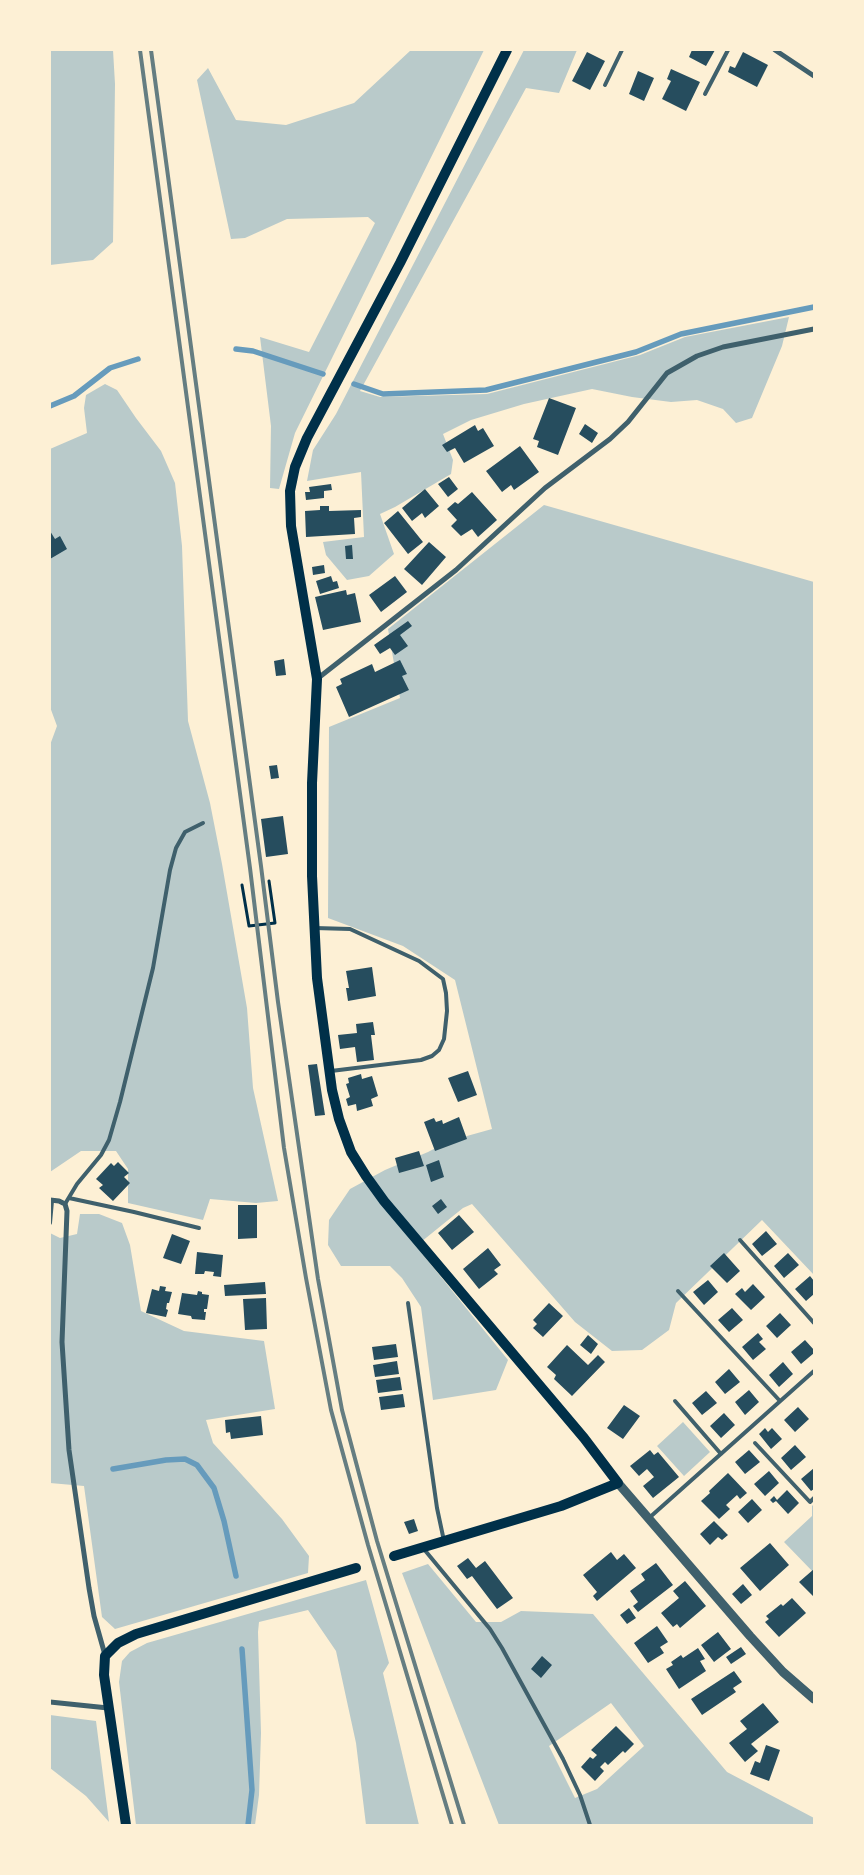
<!DOCTYPE html>
<html>
<head>
<meta charset="utf-8">
<style>
  body { margin:0 }
  #map { position:relative; width:864px; height:1875px; overflow:hidden; background:#fdf0d5; font-family:"Fira Sans",sans-serif }
  canvas { display:block }
  .frame { position:absolute; inset:0; border:51px solid #fdf0d5; pointer-events:none }
</style>
</head>
<body>
<div id="map">
<canvas width="864" height="1875"></canvas>
<div class="frame"></div>
</div>
<script>
const ctx = document.querySelector('canvas').getContext('2d');
ctx.lineJoin = 'round';
function fill(path, color) { ctx.fillStyle = color; ctx.fill(path, 'evenodd'); }
const toPath = rows => new Path2D(rows.map(r => 'M' + r).join(''));
function stroke(path, color, width, dash) { ctx.strokeStyle = color; ctx.lineWidth = width; ctx.lineCap = dash ? 'butt' : 'round'; ctx.setLineDash(dash || []); ctx.stroke(path); }
const green = toPath([
  [50,50,113,50,115,84,113,242,93,260,50,265],
  [411,50,484,50,295,433,279,489,270,488,271,426,260,337,309,352,375,223,368,217,287,219,245,238,231,239,197,80,208,68,236,120,286,125,354,103],
  [524,50,577,50,559,93,526,88,360,391,380,397,487,394,640,355,685,337,789,317,782,346,752,418,736,423,723,409,697,400,671,402,632,397,592,389,524,404,471,420,443,434,453,460,451,474,395,507,380,514,394,554,369,576,347,580,326,555,323,542,364,537,361,472,307,481,313,450,336,414],
  [105,384,117,390,136,418,161,451,175,483,182,546,188,721,210,803,222,864,247,1008,253,1088,278,1201,256,1203,210,1199,203,1220,128,1203,128,1169,116,1151,81,1151,50,1172,50,745,57,726,50,707,50,449,87,433,84,408,86,395],
  [544,505,814,582,814,1275,762,1220,676,1303,669,1330,642,1350,612,1351,575,1322,472,1204,463,1208,416,1246,508,1360,496,1390,433,1400,421,1307,402,1278,390,1266,341,1266,328,1245,329,1220,350,1189,385,1170,428,1152,449,1141,492,1129,455,980,403,946,328,918,329,727,400,698,388,629],
  [80,1214,99,1214,122,1223,130,1245,141,1311,184,1331,264,1341,275,1409,206,1420,213,1443,282,1519,309,1556,308,1573,115,1629,102,1617,84,1486,50,1483,50,1233,60,1238,77,1234],
  [683,1422,710,1452,684,1476,657,1446],
  [814,1504,814,1573,784,1542,812,1516,812,1506],
  [428,1564,476,1622,501,1622,521,1611,593,1614,727,1772,814,1818,814,1825,499,1825,402,1573],
  [611,1703,644,1746,597,1789,575,1798,549,1746],
  [366,1580,389,1663,383,1673,419,1825,366,1825,356,1743,336,1651,308,1610,259,1622,258,1632,261,1733,259,1795,255,1825,136,1825,119,1682,122,1661,130,1652,147,1643],
  [50,1715,96,1721,109,1822,86,1796,50,1768]
]);
const stream = toPath([
  [236,349,253,351,323,374],
  [354,384,383,394,486,390,636,352,681,334,814,307],
  [50,406,74,396,110,368,138,359],
  [113,1469,166,1460,185,1459,197,1465,214,1488,224,1521,236,1576],
  [242,1649,252,1790,248,1825]
]);
const building = toPath([
  [692,50,715,50,706,66,689,57],
  [587,52,605,61,590,90,572,81],
  [743,52,768,65,757,87,728,72,730,66,735,68],
  [671,69,700,82,686,111,662,99,671,81,667,79],
  [638,71,654,78,644,101,629,94],
  [549,398,576,408,558,455,537,447,539,441,533,439],
  [585,424,598,433,592,443,579,434],
  [475,425,478,431,483,428,494,446,464,463,455,448,447,452,442,445],
  [520,446,539,472,514,490,511,485,502,492,486,471],
  [449,477,458,489,448,497,438,484],
  [331,484,332,490,324,491,324,498,306,500,305,492,310,492,309,487],
  [425,489,439,506,425,518,422,513,412,521,402,508],
  [472,492,497,520,478,537,472,529,461,536,451,526,457,520,447,509,455,502,458,504],
  [320,506,329,506,329,511,361,510,361,517,354,518,355,534,306,537,305,511,320,510],
  [398,511,423,542,408,554,384,523],
  [50,531,55,539,60,536,67,549,50,559],
  [429,542,446,557,422,585,404,569],
  [352,545,353,559,346,559,345,546],
  [324,565,325,573,313,575,312,567],
  [331,576,333,582,337,581,339,588,320,594,316,581],
  [395,576,407,592,381,612,369,595],
  [346,590,347,595,355,593,361,622,323,630,315,597],
  [408,621,412,626,400,635,408,646,395,655,390,648,380,654,374,645],
  [284,659,286,675,276,676,274,661],
  [400,660,407,674,402,676,409,690,349,717,336,687,342,684,340,679,372,664,375,672],
  [277,765,279,778,271,779,269,766],
  [283,816,288,854,266,857,261,819],
  [372,967,376,996,348,1001,346,988,349,988,346,971],
  [373,1022,375,1035,371,1035,374,1060,357,1062,355,1047,340,1049,338,1035,357,1033,356,1024],
  [317,1064,325,1115,315,1116,308,1065],
  [468,1071,477,1095,458,1102,448,1078],
  [361,1074,362,1079,372,1076,378,1096,371,1099,373,1106,357,1111,356,1104,348,1106,346,1099,350,1097,346,1084,349,1083,348,1078],
  [459,1117,467,1139,435,1151,424,1122,434,1118,436,1122,442,1120,443,1124],
  [419,1151,424,1166,399,1173,395,1158],
  [439,1160,444,1177,431,1182,426,1165],
  [118,1162,129,1173,124,1177,130,1183,113,1201,99,1188,103,1185,96,1179,111,1163,114,1166],
  [441,1199,447,1207,438,1214,432,1206],
  [238,1205,257,1205,257,1238,238,1239],
  [459,1215,474,1232,452,1250,438,1233],
  [766,1231,777,1244,762,1256,752,1244],
  [172,1234,190,1241,181,1264,163,1258],
  [488,1248,501,1265,494,1270,498,1274,479,1289,463,1269],
  [197,1252,223,1255,221,1277,213,1276,214,1272,205,1271,204,1274,195,1274],
  [724,1253,740,1271,727,1283,710,1266],
  [788,1253,799,1265,784,1278,774,1266],
  [810,1276,814,1281,814,1294,806,1301,795,1289],
  [708,1280,718,1292,704,1305,693,1292],
  [265,1282,266,1294,225,1296,224,1285],
  [753,1284,765,1297,751,1310,735,1294,742,1288,745,1292],
  [160,1286,166,1287,165,1291,172,1292,169,1303,167,1303,166,1309,168,1310,166,1317,146,1313,152,1289,159,1291],
  [198,1291,202,1292,202,1294,209,1295,207,1309,204,1309,204,1312,206,1312,205,1320,192,1319,191,1316,178,1314,182,1293,197,1295],
  [266,1298,267,1329,245,1330,243,1299],
  [549,1303,563,1316,543,1337,533,1328,537,1324,533,1320],
  [732,1308,743,1320,729,1332,718,1320],
  [780,1313,791,1325,777,1338,766,1326],
  [758,1333,763,1339,759,1342,766,1349,753,1360,742,1347],
  [588,1335,598,1344,591,1354,580,1345],
  [805,1340,814,1350,814,1353,801,1364,791,1352],
  [396,1344,398,1357,374,1360,372,1347],
  [567,1345,588,1365,598,1355,605,1362,572,1396,554,1379,556,1375,547,1367],
  [397,1361,399,1374,375,1377,373,1365],
  [783,1362,793,1374,779,1387,769,1375],
  [729,1369,740,1382,725,1394,715,1382],
  [400,1377,402,1390,378,1393,376,1380],
  [749,1390,759,1402,745,1415,735,1402],
  [706,1391,717,1403,702,1415,692,1403],
  [403,1394,405,1407,381,1410,379,1397],
  [624,1405,640,1416,623,1439,607,1428],
  [798,1407,809,1419,795,1432,784,1420],
  [724,1413,735,1425,721,1438,710,1426],
  [261,1416,263,1435,231,1439,230,1432,226,1433,225,1420],
  [765,1428,768,1432,772,1428,782,1439,771,1449,759,1434],
  [795,1445,806,1457,791,1470,781,1458],
  [650,1450,654,1455,658,1452,679,1477,653,1498,643,1486,654,1477,647,1469,639,1476,630,1466],
  [749,1450,760,1462,745,1474,735,1462],
  [814,1468,814,1489,811,1491,801,1479],
  [769,1471,779,1483,765,1496,754,1484],
  [728,1473,747,1493,740,1499,737,1495,726,1505,730,1509,719,1519,701,1501,710,1493,709,1491],
  [787,1490,799,1503,788,1514,776,1501,773,1503,770,1500,774,1496,777,1500],
  [752,1499,762,1510,748,1523,738,1512],
  [414,1519,418,1531,409,1534,404,1522],
  [714,1521,728,1535,722,1540,718,1537,710,1545,700,1534],
  [770,1543,789,1565,760,1591,740,1568],
  [611,1552,617,1560,624,1554,636,1568,597,1601,593,1596,597,1592,583,1575],
  [468,1558,476,1568,485,1561,513,1598,497,1609,472,1576,467,1579,457,1566],
  [656,1563,673,1585,638,1612,633,1606,638,1602,630,1591,645,1580,641,1574],
  [814,1569,814,1597,799,1582],
  [685,1581,706,1606,680,1628,677,1624,673,1627,661,1613,679,1598,673,1591],
  [743,1584,752,1595,741,1604,732,1594],
  [792,1598,806,1613,779,1637,765,1622,769,1619,766,1616,781,1604,783,1606],
  [629,1608,636,1618,627,1624,620,1615],
  [657,1626,668,1642,660,1647,664,1653,648,1663,634,1643],
  [718,1632,731,1649,714,1662,701,1645],
  [741,1647,746,1654,731,1664,726,1657],
  [698,1648,705,1659,700,1661,706,1671,679,1689,666,1669,673,1665,671,1662,681,1655,683,1658],
  [542,1656,552,1665,541,1678,531,1669],
  [734,1671,742,1682,733,1688,736,1692,702,1715,691,1699],
  [763,1703,779,1722,751,1744,758,1751,745,1762,729,1743,747,1729,740,1721],
  [616,1726,634,1744,625,1753,623,1751,608,1765,605,1762,600,1767,604,1771,595,1781,581,1767,590,1757,593,1759,597,1755,591,1750],
  [766,1745,780,1750,769,1781,750,1774,755,1761,760,1763]
]);
const path = toPath([
  [242,885,249,926,275,923,269,881]
]);
const service = toPath([
  [605,85,622,50],
  [705,94,728,50],
  [315,928,350,929,419,961,443,979,446,993,447,1011,444,1039,439,1050,432,1056,421,1060,331,1071],
  [69,1198,134,1212,199,1228],
  [65,1204,77,1184,101,1155,109,1140,120,1102,153,968,170,870,176,848,185,832,203,823],
  [50,1223,52,1201],
  [740,1240,814,1323],
  [678,1291,780,1401],
  [408,1303,437,1508,444,1541],
  [675,1401,721,1454],
  [755,1443,810,1502,814,1498],
  [649,1518,814,1371],
  [423,1548,490,1629,502,1648,563,1759,580,1795,590,1825]
]);
const minor = toPath([
  [775,50,814,76],
  [317,679,456,570,545,488,610,439,628,422,667,373,697,356,723,347,814,329],
  [50,1200,59,1201,65,1204,67,1211,62,1342,69,1450,89,1588,94,1616,105,1655],
  [50,1702,108,1708]
]);
const tertiary = toPath([
  [618,1483,750,1636,783,1672,814,1699]
]);
const secondary = toPath([
  [394,1556,561,1506,618,1483,584,1438,384,1201,366,1176,351,1152,339,1119,332,1090,317,978,312,876,312,783,317,679,291,526,290,491,295,467,307,438,400,263,507,50],
  [126,1825,104,1675,105,1656,118,1643,136,1634,356,1568]
]);
const rail = toPath([
  [140,50,250,868,284,1148,306,1278,331,1410,368,1545,452,1825],
  [151,50,261,866,278,1002,318,1279,342,1410,377,1541,464,1825]
]);
fill(green, '#b9caca');
stroke(stream, '#669bbc', 5.5);
fill(building, '#264d5e');
stroke(path, '#003049', 3);
stroke(service, '#3f606c', 4);
stroke(minor, '#3f606c', 5);
stroke(tertiary, '#3f606c', 9);
stroke(secondary, '#003049', 10);
stroke(rail, '#657d81', 4);
</script>
</body>
</html>
